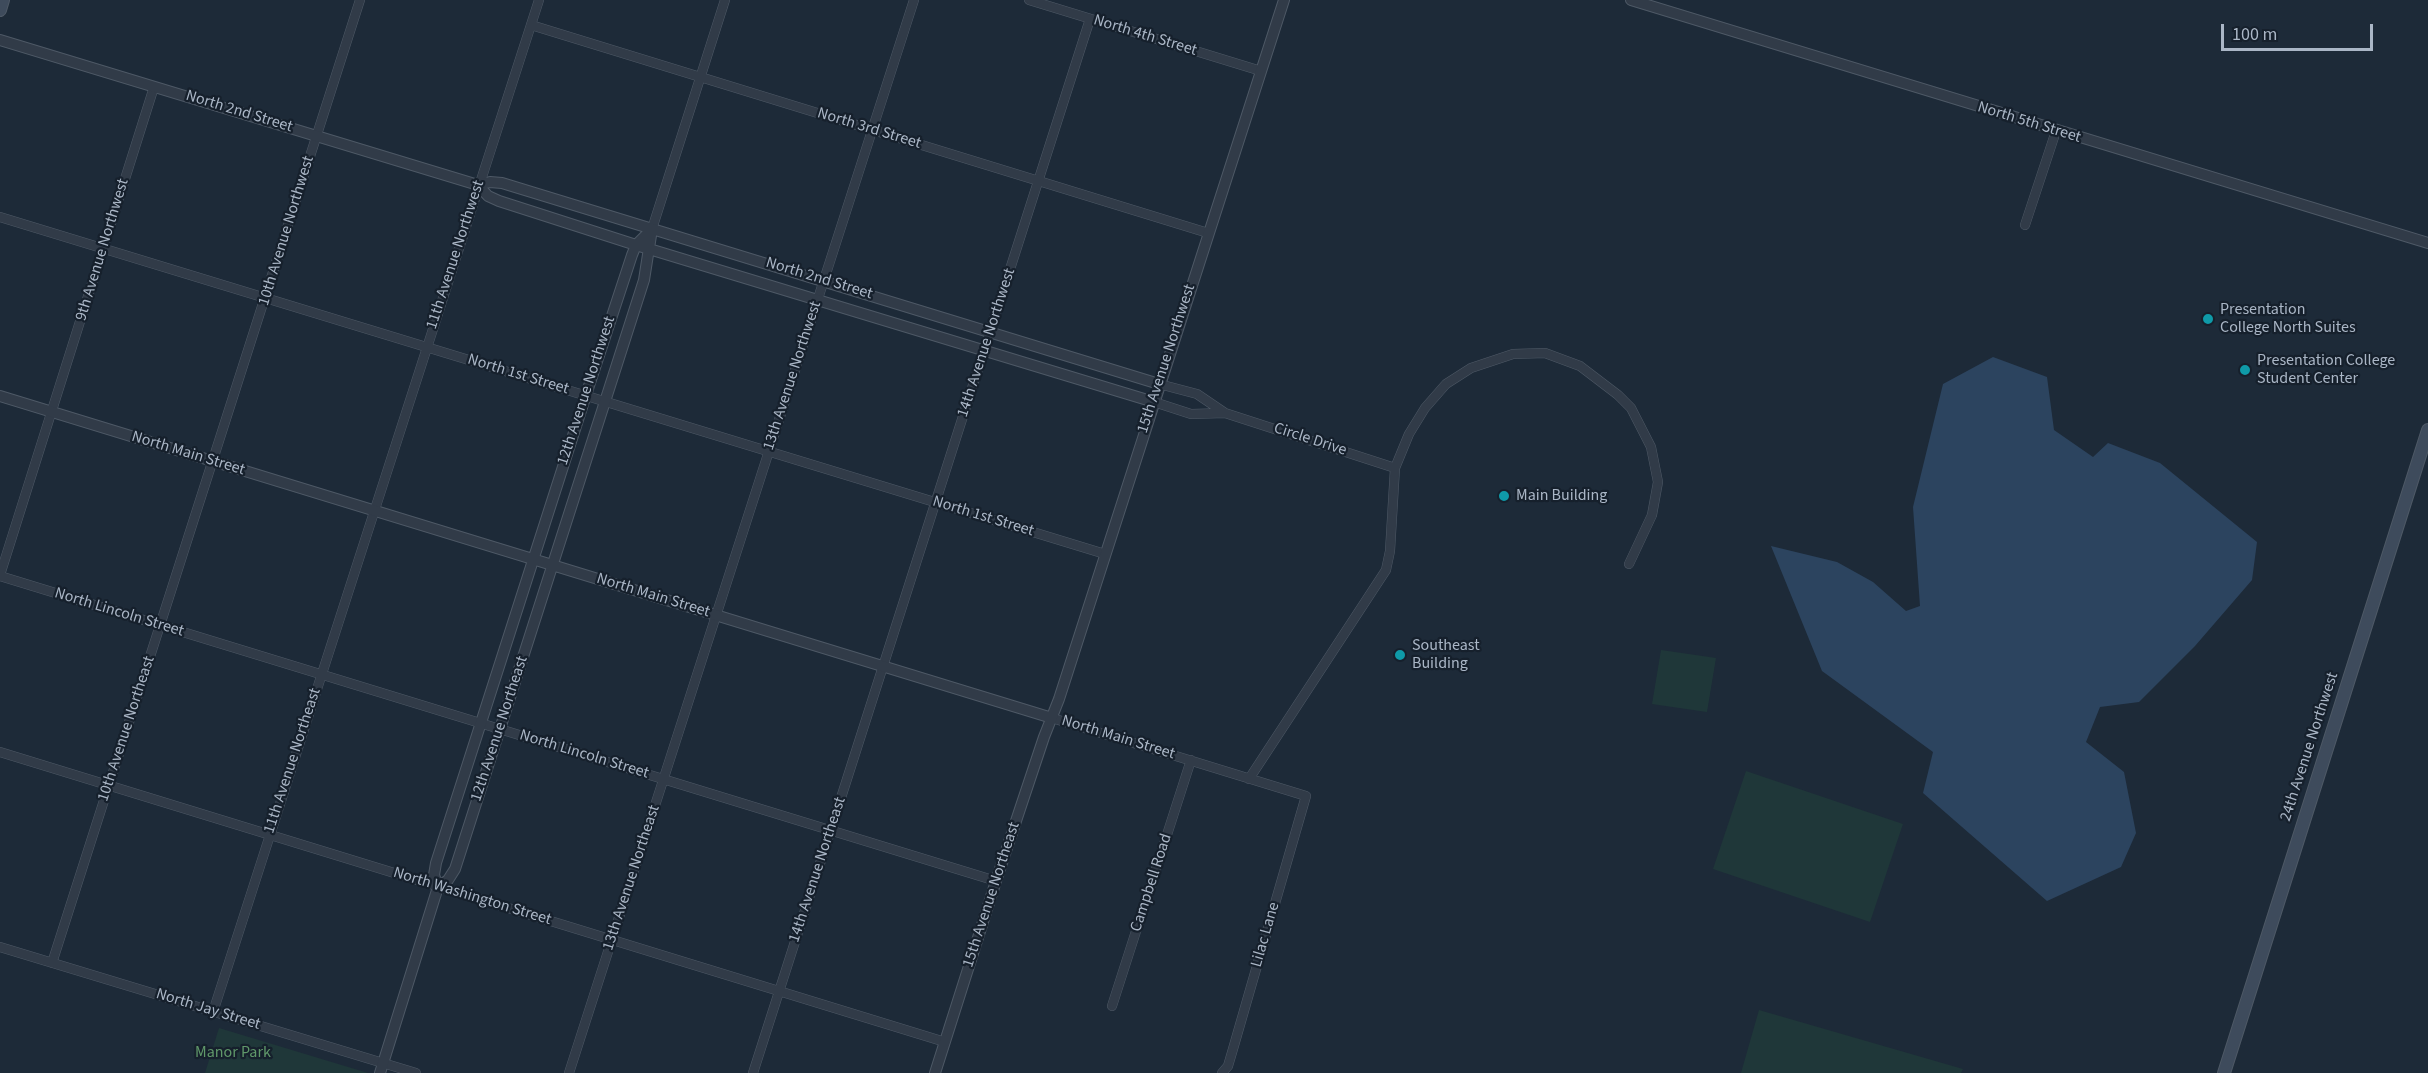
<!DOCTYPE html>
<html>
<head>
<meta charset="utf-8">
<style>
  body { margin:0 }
  #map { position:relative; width:2428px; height:1073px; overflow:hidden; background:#1d2a38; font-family:"Source Sans 3",sans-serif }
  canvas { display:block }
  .scale { position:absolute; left:2221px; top:24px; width:152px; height:27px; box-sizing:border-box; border:3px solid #aab6c6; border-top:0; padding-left:8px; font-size:18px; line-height:21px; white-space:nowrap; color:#aab6c6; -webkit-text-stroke:4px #16202c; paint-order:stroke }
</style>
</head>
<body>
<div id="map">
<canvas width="2428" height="1073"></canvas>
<div class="scale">100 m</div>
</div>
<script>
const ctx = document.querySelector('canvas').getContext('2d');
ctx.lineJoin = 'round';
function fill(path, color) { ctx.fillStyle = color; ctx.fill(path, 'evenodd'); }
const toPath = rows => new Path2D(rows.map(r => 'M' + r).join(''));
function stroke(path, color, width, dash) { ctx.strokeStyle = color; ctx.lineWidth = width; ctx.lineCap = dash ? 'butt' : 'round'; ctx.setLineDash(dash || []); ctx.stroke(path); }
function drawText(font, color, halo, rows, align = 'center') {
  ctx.font = font + ' "Source Sans 3",sans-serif'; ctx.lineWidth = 4.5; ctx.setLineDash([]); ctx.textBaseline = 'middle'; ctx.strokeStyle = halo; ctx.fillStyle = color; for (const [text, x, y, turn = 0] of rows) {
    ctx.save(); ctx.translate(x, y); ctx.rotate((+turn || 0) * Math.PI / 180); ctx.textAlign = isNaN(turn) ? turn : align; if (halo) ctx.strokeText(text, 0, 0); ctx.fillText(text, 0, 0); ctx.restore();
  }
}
const green = toPath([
  [1661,650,1716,658,1707,712,1652,704],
  [1746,771,1903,824,1870,922,1713,869],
  [1759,1010,1963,1069,1961,1073,1741,1073],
  [219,1028,368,1073,205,1073]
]);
const water = toPath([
  [1993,357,2047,377,2054,430,2093,457,2108,443,2160,463,2257,542,2252,580,2195,646,2139,702,2100,707,2086,742,2124,772,2136,833,2121,867,2047,901,1923,793,1933,752,1822,671,1771,546,1837,562,1873,582,1906,611,1920,606,1913,507,1943,384]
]);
const minor = toPath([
  [1029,0,1261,71],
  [531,25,1208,233],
  [0,217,1105,554],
  [2025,225,2056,131],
  [652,229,725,0],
  [1159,384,1197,394,1225,413,1395,468],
  [1154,402,1191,414,1225,413],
  [0,575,154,87],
  [0,576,996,881],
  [1052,718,1306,796,1233,1049,1228,1066,1222,1073],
  [0,752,945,1042],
  [1249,779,1386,570,1390,551,1395,468,1409,434,1425,408,1446,384,1471,368,1513,354,1545,353,1580,366,1618,395,1631,408,1651,447,1658,482,1652,515,1629,564],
  [0,947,416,1073],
  [52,963,360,0],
  [1112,1006,1191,760],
  [213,1012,539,0],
  [569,1073,914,0],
  [753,1073,1090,19]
]);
const tertiary = toPath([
  [1631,0,2428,243],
  [0,40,478,185,488,196,499,201,636,245,1154,402],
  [478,185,490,182,502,183,1159,384],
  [0,396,1052,718],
  [438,887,448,880,455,869,644,280,652,229],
  [380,1073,438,887,434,875,436,863,586,395,632,255,636,245,652,229],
  [935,1073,996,881,1044,737,1059,699,1284,0]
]);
const secondary = toPath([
  [0,10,3,0],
  [2224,1073,2428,430]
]);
const markers = [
  [2208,319,6,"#0f9aa8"],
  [2245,370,6,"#0f9aa8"],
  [1504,496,6,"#0f9aa8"],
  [1400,655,6,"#0f9aa8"]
];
const streetNames = [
  ["North 4th Street",1145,36,17],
  ["North 2nd Street",239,112,17],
  ["North 5th Street",2029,123,17],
  ["North 3rd Street",869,129,17],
  ["10th Avenue Northwest",287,231,-73],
  ["9th Avenue Northwest",103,250,-73],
  ["11th Avenue Northwest",456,255,-72],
  ["North 2nd Street",819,279,17],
  ["14th Avenue Northwest",987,343,-72],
  ["15th Avenue Northwest",1167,359,-72],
  ["North 1st Street",518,375,17],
  ["13th Avenue Northwest",793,376,-72],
  ["12th Avenue Northwest",587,391,-72],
  ["Circle Drive",1310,440,18],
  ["North Main Street",188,454,17],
  ["North 1st Street",983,517,17],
  ["North Main Street",653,596,17],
  ["North Lincoln Street",119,613,17],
  ["10th Avenue Northeast",127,729,-72],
  ["12th Avenue Northeast",500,729,-72],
  ["North Main Street",1118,738,17],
  ["24th Avenue Northwest",2310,747,-72],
  ["North Lincoln Street",584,755,17],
  ["11th Avenue Northeast",293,761,-72],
  ["14th Avenue Northeast",818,870,-72],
  ["13th Avenue Northeast",632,878,-72],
  ["Campbell Road",1152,883,-72],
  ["15th Avenue Northeast",992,895,-72],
  ["North Washington Street",472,897,17],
  ["Lilac Lane",1266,935,-74],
  ["North Jay Street",208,1010,17]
];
const poiNames = [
  ["Presentation",2220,310],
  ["College North Suites",2220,328],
  ["Presentation College",2257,361],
  ["Student Center",2257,379],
  ["Main Building",1516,496],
  ["Southeast",1412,646],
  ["Building",1412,664]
];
const parkNames = [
  ["Manor Park",233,1053]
];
fill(green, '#1f3739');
fill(water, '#2c445f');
stroke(minor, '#4e5966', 10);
stroke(tertiary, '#4e5966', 12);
stroke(secondary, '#4e5966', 14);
stroke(minor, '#313b48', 9);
stroke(tertiary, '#313b48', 10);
stroke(secondary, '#3e4b5c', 12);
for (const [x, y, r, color] of markers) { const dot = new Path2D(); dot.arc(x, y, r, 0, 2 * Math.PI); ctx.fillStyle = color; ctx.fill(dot); stroke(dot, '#16202c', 2); }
drawText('16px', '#aab6c6', '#16202c', streetNames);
drawText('16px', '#aab6c6', '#16202c', poiNames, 'left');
drawText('16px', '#60986a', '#16202c', parkNames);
</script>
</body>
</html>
